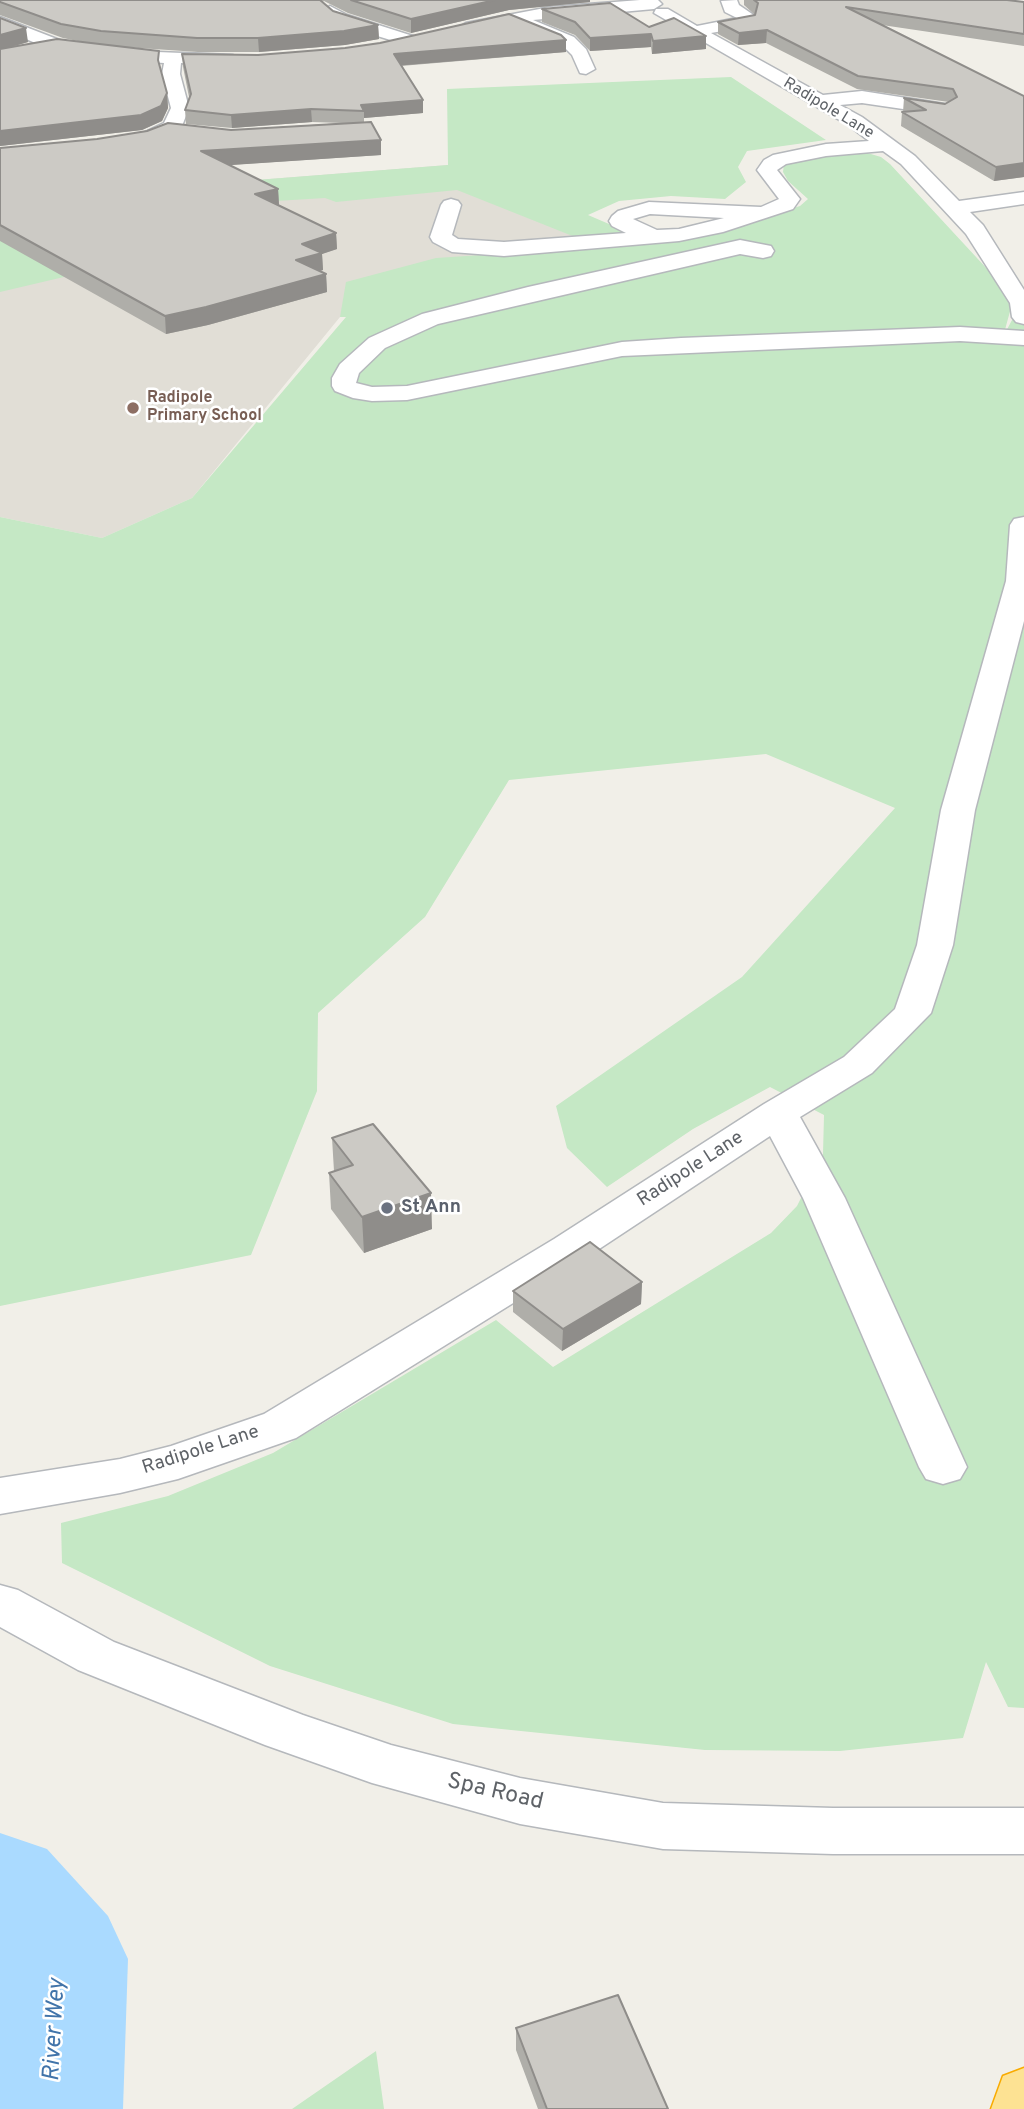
<!DOCTYPE html>
<html>
<head>
<meta charset="utf-8">
<style>
  body { margin:0 }
  canvas { display:block; background:#f1efe8 }
</style>
</head>
<body>
<canvas width="1024" height="2109"></canvas>
<script>
const ctx = document.querySelector('canvas').getContext('2d');
ctx.lineJoin = 'round';
function fill(path, color) { ctx.fillStyle = color; ctx.fill(path, 'evenodd'); }
const toPath = rows => new Path2D(rows.map(r => 'M' + r).join(''));
function stroke(path, color, width, dash) { ctx.strokeStyle = color; ctx.lineWidth = width; ctx.lineCap = dash ? 'butt' : 'round'; ctx.setLineDash(dash || []); ctx.stroke(path); }
function drawText(font, color, halo, rows, align = 'center') {
  ctx.font = font + ' Overpass,sans-serif'; ctx.lineWidth = 5; ctx.setLineDash([]); ctx.textBaseline = 'middle'; ctx.strokeStyle = halo; ctx.fillStyle = color; for (const [text, x, y, turn = 0] of rows) {
    ctx.save(); ctx.translate(x, y); ctx.rotate((+turn || 0) * Math.PI / 180); ctx.textAlign = isNaN(turn) ? turn : align; if (halo) ctx.strokeText(text, 0, 0); ctx.fillText(text, 0, 0); ctx.restore();
  }
}
const education = toPath([
  [448,165,653,258,340,317,192,498,102,538,0,517,0,200]
]);
const green = toPath([
  [731,77,826,140,747,151,738,167,746,182,725,199,671,196,619,201,588,215,651,242,749,222,800,206,808,199,788,181,783,172,784,164,814,155,864,152,881,157,890,164,989,271,1012,304,1003,337,1021,303,1024,304,1024,1708,1008,1707,986,1662,963,1738,840,1751,705,1750,453,1724,270,1666,62,1563,61,1523,168,1496,273,1453,496,1320,553,1367,771,1233,797,1206,823,1154,824,1115,770,1087,693,1129,607,1187,567,1148,556,1106,742,977,895,808,766,754,509,780,425,917,318,1013,317,1091,251,1255,0,1306,0,517,102,538,192,498,346,317,340,317,346,282,436,258,587,248,575,237,457,190,336,202,325,198,243,203,0,200,448,165,447,89],
  [0,236,136,260,0,292],
  [376,2051,384,2109,292,2109]
]);
const river = toPath([
  [0,1833,47,1849,108,1916,128,1959,123,2109,0,2109,0,1833]
]);
const minor = toPath([
  [640,0,658,0,662,4,654,9,533,20,574,37,586,49,595,69,586,74,580,73,572,55,562,45,512,24,466,33,457,28,466,23,550,7,640,0],
  [737,0,739,5,755,16,752,26,711,33,823,95,862,91,951,105,953,109,944,115,862,103,840,105,862,117,915,156,959,201,1024,192,1024,204,970,212,983,225,1024,290,1024,324,1016,322,1012,317,1010,303,966,234,901,164,883,151,826,156,786,164,777,170,800,199,793,209,723,232,679,241,504,256,452,252,433,242,430,237,441,205,444,201,451,199,458,201,461,205,452,235,458,239,504,242,626,233,612,226,609,221,612,216,618,211,649,202,761,207,779,199,757,170,764,160,773,155,826,144,869,141,848,125,654,13,656,9,668,9,697,26,737,18,725,12,721,1,737,0],
  [650,214,724,218,679,229,657,230,633,219,650,214],
  [330,6,347,15,416,37,419,41,410,46,335,23,322,11,330,6],
  [0,17,62,41,132,51,233,55,242,60,233,65,181,63,180,74,189,108,182,126,155,142,126,148,119,146,116,142,119,138,143,133,164,123,171,108,162,74,164,63,132,61,52,50,0,28,0,17],
  [740,240,771,246,774,251,771,256,763,258,740,254,438,324,385,348,359,373,356,383,372,387,407,386,622,342,681,338,960,327,1024,331,1024,345,960,341,622,356,407,400,372,401,353,398,335,391,332,386,332,378,340,364,369,338,422,314,528,287,740,240],
  [1024,517,1024,621,975,810,953,945,931,1013,872,1073,800,1117,845,1198,967,1467,960,1479,943,1484,926,1479,919,1467,803,1198,770,1136,584,1259,296,1438,178,1479,120,1493,0,1514,0,1478,120,1459,171,1446,264,1414,554,1239,764,1104,844,1057,895,1009,917,945,941,810,1006,581,1010,525,1014,519,1024,517],
  [0,1585,18,1590,114,1642,303,1715,391,1745,520,1778,663,1803,833,1808,1024,1808,1024,1854,833,1854,663,1849,520,1824,372,1783,265,1745,78,1670,0,1627,0,1585]
]);
const highway = toPath([
  [1024,2068,1024,2109,991,2109,1003,2076,1024,2068]
]);
const wall = toPath([
  [0,0,590,0,590,2,509,10,411,33,348,13,324,1,322,2,333,11,378,25,379,39,345,45,259,52,198,52,124,47,160,67,167,93,168,108,162,121,142,130,0,146,0,18,28,42,9,48,88,43,63,38,0,15],
  [744,0,1007,0,1024,2,1024,46,882,25,1024,96,1024,177,994,181,901,126,902,112,904,112,903,112,904,98,945,104,949,102,857,89,766,43,738,45,718,34,718,22,755,15,744,5],
  [542,9,649,27,706,49,652,54,651,47,590,51,575,35,542,22],
  [566,52,401,66,423,100,423,113,364,118,364,122,381,140,381,155,229,165,278,189,279,205,336,233,337,249,322,254,323,270,320,271,326,274,327,292,208,325,166,334,0,241,0,148,231,130,342,123,312,122,232,128,186,124,185,110,189,97,183,67,182,54,258,55],
  [332,1138,432,1229,364,1253,331,1209,329,1173,334,1171],
  [642,1282,641,1304,562,1351,513,1312,513,1291],
  [516,2028,668,2109,538,2109,516,2050]
]);
const shadedWall = toPath([
  [495,0,590,0,590,2,509,10,411,33,411,19],
  [378,25,379,39,345,45,259,52,258,38],
  [26,28,28,42,0,50,0,35],
  [767,30,766,43,738,45,739,33],
  [651,34,651,47,590,51,590,38],
  [706,36,706,49,652,54,653,41],
  [566,40,566,52,394,66,394,54],
  [167,93,168,108,162,121,142,130,0,146,0,131],
  [423,100,423,113,364,118,364,111,361,105],
  [311,109,312,122,232,128,231,115],
  [381,140,381,155,202,167,201,151],
  [1024,163,1024,177,994,181,996,167],
  [278,189,279,205,255,194],
  [336,233,337,249,322,254,323,270,297,277,296,260,302,244],
  [326,274,327,292,208,325,166,334,165,316],
  [431,1193,432,1229,364,1253,362,1217],
  [642,1282,641,1304,562,1351,563,1329]
]);
const building = toPath([
  [0,0,320,0,333,11,378,25,344,31,258,38,197,38,101,31,61,24,0,2,0,0],
  [351,0,495,0,411,19,351,0],
  [754,0,1007,0,1024,2,1024,34,846,7,1024,96,1024,163,996,167,902,112,926,110,904,98,945,104,957,97,953,89,858,76,767,30,739,33,718,22,755,15,758,3,754,0],
  [610,3,649,27,674,18,706,36,653,41,651,34,590,38,575,22,542,9,610,3],
  [509,14,561,35,566,40,394,54,423,100,361,105,364,111,311,109,231,115,185,110,191,94,182,54,258,55,345,48,380,43,509,14],
  [0,18,26,28,0,35,0,18],
  [57,39,159,51,158,60,167,93,161,106,141,115,0,131,0,49,57,39],
  [371,122,381,140,201,151,278,189,255,194,336,233,302,244,322,253,296,260,326,274,206,307,165,316,0,225,0,148,97,139,147,131,168,123,231,130,371,122],
  [373,1124,431,1193,362,1217,329,1173,353,1165,332,1138,373,1124],
  [590,1242,642,1282,563,1329,513,1291,590,1242],
  [618,1995,668,2109,547,2109,516,2028,618,1995]
]);
const markers = [
  [133,408,7,"#8d6e63"],
  [387,1208,7,"#6b7280"]
];
const farStreetnames = [
  ["Radipole Lane",828,109,31]
];
const farEducationnames = [
  ["Radipole",147,399],
  ["Primary School",147,417]
];
const streetNames = [
  ["Radipole Lane",691,1170,-33],
  ["Radipole Lane",201,1451,-18]
];
const worshipNames = [
  ["St Ann",401,1208]
];
const nearStreetnames = [
  ["Spa Road",495,1793,13]
];
const nearWaternames = [
  ["River Wey",56,2030,-87]
];
fill(education, '#e1ded6');
fill(green, '#c5e8c5');
fill(river, '#aadaff');
stroke(minor, '#b5b8bc', 3);
stroke(highway, '#f9ab00', 3);
fill(minor, '#fff');
fill(highway, '#fde293');
fill(wall, '#afaea9');
fill(shadedWall, '#8f8d8a');
fill(building, '#cccac5');
stroke(building, '#8f8d8a', 2);
for (const [x, y, r, color] of markers) { const dot = new Path2D(); dot.arc(x, y, r, 0, 2 * Math.PI); ctx.fillStyle = color; ctx.fill(dot); stroke(dot, '#fff', 2.5); }
drawText('16px', '#5f6368', '#fff', farStreetnames);
drawText('bold 16px', '#785e54', '#fff', farEducationnames, 'left');
drawText('19px', '#5f6368', '#fff', streetNames);
drawText('bold 19px', '#5b616d', '#fff', worshipNames, 'left');
drawText('23px', '#5f6368', '#fff', nearStreetnames);
drawText('italic 24px', '#4174aa', '#fff', nearWaternames);
</script>
</body>
</html>
